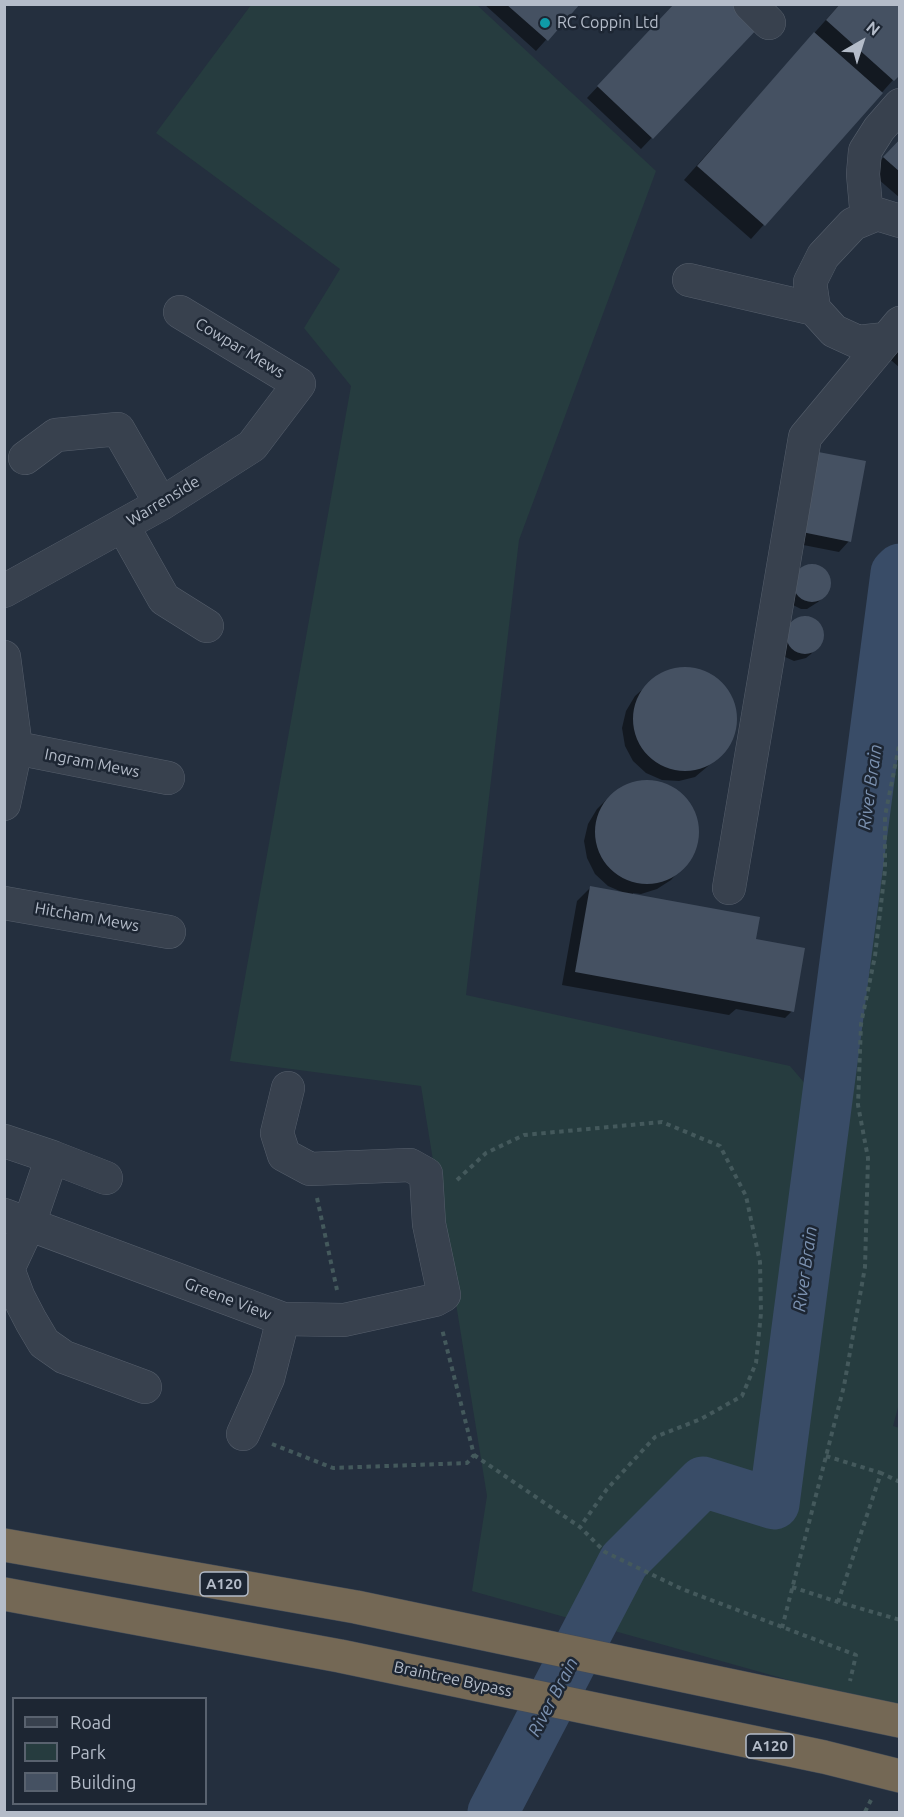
<!DOCTYPE html>
<html>
<head>
<meta charset="utf-8">
<style>
  body { margin:0 }
  #map { position:relative; width:904px; height:1817px; overflow:hidden; background:#242f3e; font-family:Ubuntu,sans-serif }
  canvas { display:block }
  .frame { position:absolute; inset:0; border:6px solid #b4bcc9; pointer-events:none }
  .legend { position:absolute; left:12px; top:1697px; width:195px; height:108px; box-sizing:border-box; background:#1d2633; border:2px solid #59626f; margin:0; padding:8px 10px; list-style:none; font-size:18px; color:#b4bcc9 }
  .legend li { display:flex; align-items:center; gap:12px; height:30px }
  .legend b { width:30px; border:2px solid #59626f }
  .north { position:absolute; left:832px; top:12px; width:60px; height:60px; -webkit-text-stroke:4px #1d2633; paint-order:stroke; rotate:39deg; font-size:16px; font-weight:700; line-height:24px; text-align:center; color:#b4bcc9 }
  .north::after { content:''; display:block; margin:auto; width:21px; height:27px; background:#b4bcc9; clip-path:polygon(50% 0,100% 100%,50% 72%,0 100%) }
</style>
</head>
<body>
<div id="map">
<canvas width="904" height="1817"></canvas>
<div class="frame"></div>
<ul class="legend">
<li><b style="height:8px;background:#38414e"></b>Road</li>
<li><b style="height:16px;background:#263c3f"></b>Park</li>
<li><b style="height:16px;background:#455162"></b>Building</li>
</ul>
<div class="north">N</div>
</div>
<script>
const ctx = document.querySelector('canvas').getContext('2d');
ctx.lineJoin = 'round';
function fill(path, color) { ctx.fillStyle = color; ctx.fill(path, 'evenodd'); }
const toPath = rows => new Path2D(rows.map(r => 'M' + r).join(''));
function stroke(path, color, width, dash) { ctx.strokeStyle = color; ctx.lineWidth = width; ctx.lineCap = dash ? 'butt' : 'round'; ctx.setLineDash(dash || []); ctx.stroke(path); }
function drawText(font, color, halo, rows, align = 'center') {
  ctx.font = font + ' Ubuntu,sans-serif'; ctx.lineWidth = 5; ctx.setLineDash([]); ctx.textBaseline = 'middle'; ctx.strokeStyle = halo; ctx.fillStyle = color; for (const [text, x, y, turn = 0] of rows) {
    ctx.save(); ctx.translate(x, y); ctx.rotate((+turn || 0) * Math.PI / 180); ctx.textAlign = isNaN(turn) ? turn : align; if (halo) ctx.strokeText(text, 0, 0); ctx.fillText(text, 0, 0); ctx.restore();
  }
}
const green = toPath([
  [251,5,477,5,656,171,519,540,466,995,790,1066,844,1129,846,1047,879,787,899,693,900,1400,893,1426,900,1428,899,1711,472,1591,487,1496,421,1086,230,1061,351,386,304,328,340,269,156,133]
]);
const shadow = toPath([
  [484,4,578,4,536,51],
  [675,4,758,26,641,149,587,98],
  [840,4,893,80,751,239,684,180],
  [900,139,900,198,870,172],
  [900,336,900,368,884,354],
  [803,463,849,541,839,552,788,542],
  [809,565,815,565,826,571,830,583,826,595,818,602,807,609,801,609,791,604,798,570],
  [802,616,808,617,818,623,823,635,818,646,811,654,806,658,794,661,783,656,783,629,791,622],
  [677,668,693,668,709,674,721,683,731,696,736,712,735,728,730,743,720,756,695,777,679,781,662,780,646,773,633,761,625,746,622,728,626,711,635,696,660,674],
  [639,781,655,781,671,786,683,796,693,809,698,825,697,841,692,856,671,880,657,889,641,894,633,893,633,895,754,940,792,1011,785,1018,736,1009,729,1015,562,985,577,901,590,888,622,892,608,886,595,874,587,858,584,841,588,824,597,809,609,797,622,787]
]);
const river = toPath([
  [493,1812,624,1561,703,1482,774,1504,896,573,900,569]
]);
const building = toPath([
  [506,4,580,4,548,41],
  [674,4,736,4,760,26,653,139,597,86],
  [840,4,900,4,900,75,894,81,826,20],
  [814,32,883,93,765,226,697,166],
  [900,139,900,172,883,157],
  [813,451,866,461,851,542,797,531],
  '793 583a19 19 0 1 1 38 0a19 19 0 1 1-38 0Z',
  '786 635a19 19 0 1 1 38 0a19 19 0 1 1-38 0Z',
  '633 719a52 52 0 1 1 104 0a52 52 0 1 1-104 0Z',
  '595 832a52 52 0 1 1 104 0a52 52 0 1 1-104 0Z',
  [590,886,760,917,756,939,805,948,794,1012,575,972]
]);
const path = toPath([
  [457,1180,486,1153,524,1135,662,1122,720,1146,746,1196,760,1262,761,1313,756,1363,742,1396,701,1419,655,1437,607,1489,580,1527],
  [317,1198,337,1290],
  [272,1444,333,1468,467,1463,474,1455,442,1329],
  [474,1455,580,1527,605,1552,682,1589,856,1655,850,1681],
  [826,1456,881,1473],
  [900,1482,881,1473,838,1602,900,1620],
  [792,1587,838,1602],
  [782,1628,844,1386,865,1267,868,1158,858,1105,861,1024,875,956,885,870,885,816,900,741],
  [865,1812,871,1800]
]);
const minor = toPath([
  [750,4,769,23],
  [867,218,863,174,865,151,879,129,900,105],
  [689,280,814,309],
  [886,339,858,342,834,331,814,309,810,282,823,256,853,224,877,214,900,221],
  [25,458,56,435,118,429,161,504],
  [123,526,164,599,207,626],
  [4,591,161,504,252,446,299,384,180,312],
  [4,657,16,748,4,804],
  [16,748,168,778],
  [729,888,805,437,900,323],
  [4,903,169,932],
  [4,1141,52,1157,29,1224,8,1269,18,1296,31,1321,44,1343,64,1357,145,1387],
  [52,1157,106,1178],
  [4,1215,283,1319,344,1320,435,1300,444,1295,429,1224,426,1174,410,1165,310,1169,284,1155,277,1133,288,1088],
  [243,1434,268,1378,283,1319]
]);
const highway = toPath([
  [4,1545,356,1607,900,1721],
  [4,1594,340,1656,824,1757,900,1776]
]);
const markers = [
  [545,23,6,"#0f9aa8"]
];
const shields = [
  [224,1584,48],
  [770,1746,48]
];
const shieldNames = [
  ["A120",224,1584],
  ["A120",770,1746]
];
const poiNames = [
  ["RC Coppin Ltd",557,23]
];
const streetNames = [
  ["Cowpar Mews",240,348,31],
  ["Warrenside",163,501,-31],
  ["Ingram Mews",92,763,11],
  ["Hitcham Mews",87,917,10],
  ["Greene View",228,1299,21],
  ["Braintree Bypass",453,1679,12]
];
const waterNames = [
  ["River Brain",870,787,-82],
  ["River Brain",805,1269,-82],
  ["River Brain",553,1697,-62]
];
fill(green, '#263c3f');
fill(shadow, '#0007');
stroke(river, '#394c67', 51);
fill(building, '#455162');
stroke(minor, '#565f6c', 34);
stroke(highway, '#434c59', 34);
stroke(path, '#44595c', 4, [4.5, 4.5]);
stroke(minor, '#38414e', 33);
stroke(highway, '#746855', 33);
for (const [x, y, r, color] of markers) { const dot = new Path2D(); dot.arc(x, y, r, 0, 2 * Math.PI); ctx.fillStyle = color; ctx.fill(dot); stroke(dot, '#1d2633', 2); }
for (const [x, y, w] of shields) { const box = new Path2D(); box.roundRect(x - w / 2, y - 12, w, 24, 4.5); ctx.fillStyle = '#1d2633'; ctx.fill(box); stroke(box, '#b4bcc9', 1.5); }
drawText('bold 15px', '#b4bcc9', null, shieldNames);
drawText('16px', '#b4bcc9', '#1d2633', poiNames, 'left');
drawText('16px', '#b4bcc9', '#1d2633', streetNames);
drawText('italic 18px', '#7c92b1', '#1d2633', waterNames);
</script>
</body>
</html>
